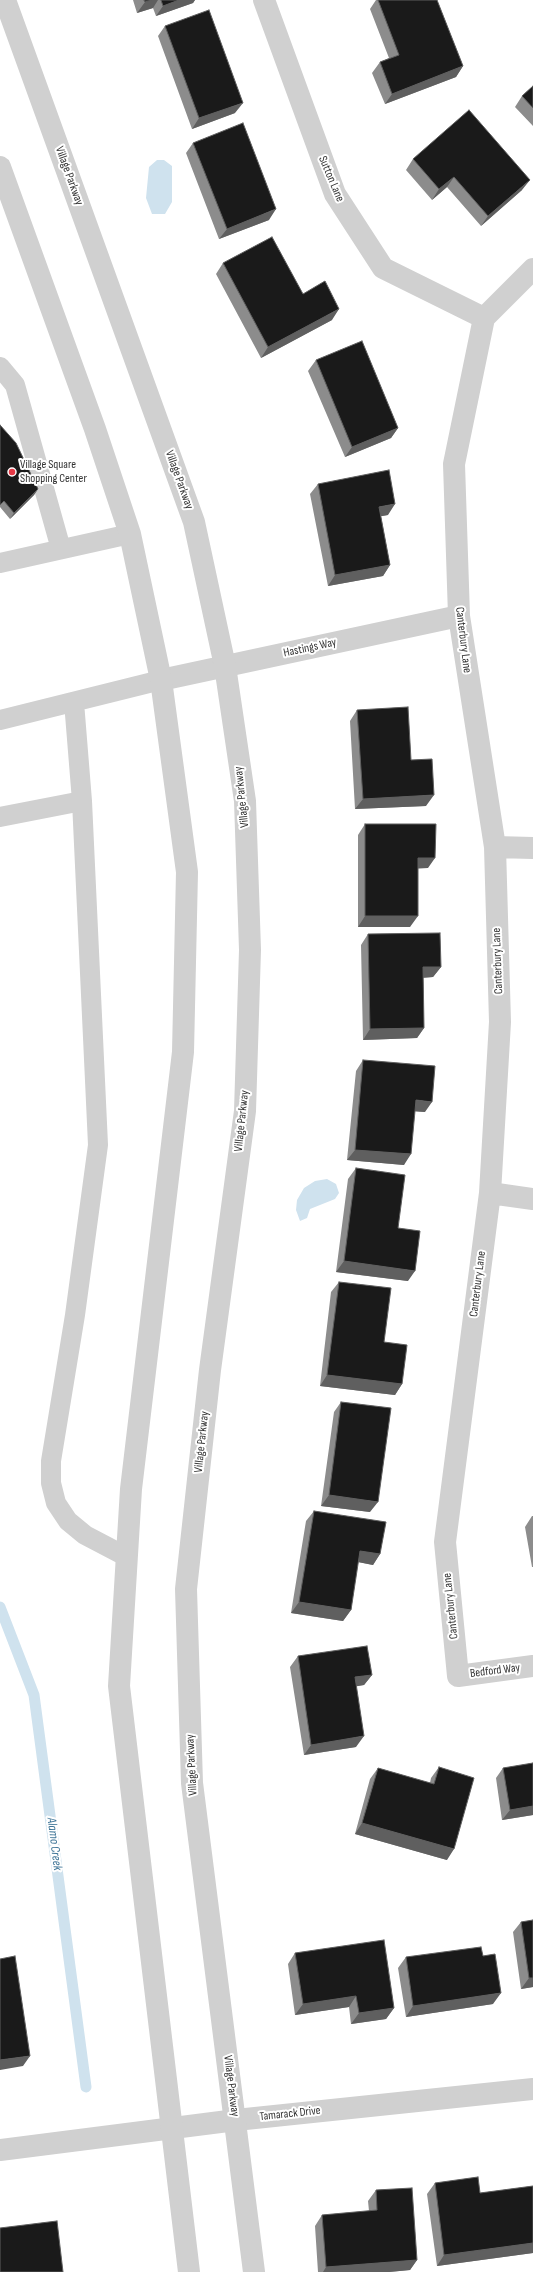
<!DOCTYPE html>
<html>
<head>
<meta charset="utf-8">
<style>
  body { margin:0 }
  canvas { display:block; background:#fff }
</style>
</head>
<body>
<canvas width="533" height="2272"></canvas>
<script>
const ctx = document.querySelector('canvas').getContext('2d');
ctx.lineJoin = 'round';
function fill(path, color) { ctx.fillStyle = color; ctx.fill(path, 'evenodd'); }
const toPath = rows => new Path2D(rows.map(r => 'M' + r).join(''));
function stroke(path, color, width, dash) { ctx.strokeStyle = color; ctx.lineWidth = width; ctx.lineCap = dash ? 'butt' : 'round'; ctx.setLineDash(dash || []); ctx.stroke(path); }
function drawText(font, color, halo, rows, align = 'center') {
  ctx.font = font + ' "Sofia Sans Condensed",sans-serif'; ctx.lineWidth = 4; ctx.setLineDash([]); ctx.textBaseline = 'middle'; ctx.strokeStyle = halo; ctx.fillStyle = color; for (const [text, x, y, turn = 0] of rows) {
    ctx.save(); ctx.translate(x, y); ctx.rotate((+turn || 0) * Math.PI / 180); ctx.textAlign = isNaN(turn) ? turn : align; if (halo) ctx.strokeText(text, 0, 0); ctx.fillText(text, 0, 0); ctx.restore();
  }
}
const water = toPath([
  [157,160,164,160,172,166,172,202,165,214,152,214,146,198,149,167],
  [327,1179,336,1184,339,1193,335,1199,310,1209,307,1218,300,1221,296,1210,297,1200,304,1188,315,1181]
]);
const stream = toPath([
  [0,1607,34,1695,86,2087]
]);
const service = toPath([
  [0,367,15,385,61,549],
  [0,563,130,534],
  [74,702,82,801],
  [0,720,161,680],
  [0,817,82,801,98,1145,75,1315,51,1461,51,1483,56,1503,68,1521,85,1535,127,1557]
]);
const minor = toPath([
  [264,0,335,194,383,268,484,318],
  [533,269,484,318,454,464,459,616,495,847,500,1022,490,1193,445,1542,458,1676,533,1666],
  [161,680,459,616],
  [495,847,533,848],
  [490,1193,533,1199],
  [0,2150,236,2120,533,2089]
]);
const tertiary = toPath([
  [5,0,194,522,225,666,245,801,250,950,245,1111,210,1370,186,1589,192,1783,254,2272],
  [0,167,95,429,130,534,161,680,187,872,183,1052,131,1489,119,1686,189,2272]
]);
const wall = toPath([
  [133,0,195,0,193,3,156,16,153,8,137,13],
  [376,0,437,0,463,66,456,77,385,104,372,73,380,62,389,58,370,9],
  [165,26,235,113,192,129,158,36],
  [533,86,533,126,515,107,522,96],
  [193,143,269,220,219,239,186,153],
  [413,159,522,190,481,226,447,187,432,200,406,170],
  [223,263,303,294,332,320,261,358,216,274],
  [316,360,398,428,391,438,345,457,308,371],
  [0,425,38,489,34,495,10,519,0,507],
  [318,484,388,515,381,516,390,565,383,576,328,586,310,494],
  [357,710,411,760,426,806,355,809,350,721],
  [365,824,428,868,418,868,410,927,358,927,358,835],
  [368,934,441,967,433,977,423,978,424,1028,417,1038,363,1040,361,945],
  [363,1060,425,1112,415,1111,404,1165,347,1160,356,1071],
  [356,1168,398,1228,408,1281,336,1272,348,1179],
  [339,1282,384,1342,402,1384,395,1395,320,1386,331,1292],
  [341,1402,370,1512,321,1506,334,1412],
  [314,1511,380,1554,373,1565,358,1562,351,1610,343,1621,291,1613,306,1521],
  [532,1516,533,1516,533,1567,532,1567,525,1527],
  [298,1656,372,1675,364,1685,356,1686,356,1747,304,1755,290,1667],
  [533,1763,533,1815,502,1820,496,1778,503,1768],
  [439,1767,447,1860,355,1834,370,1779,378,1768,430,1783,431,1778],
  [521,1922,533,1987,521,1989,513,1932],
  [295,1953,394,2008,386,2019,351,2024,349,2007,295,2015,288,1964],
  [483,1956,493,2004,406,2017,398,1968,406,1957],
  [435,2183,480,2193,533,2186,533,2253,437,2266,427,2194],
  [376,2190,417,2260,410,2270,389,2272,318,2272,315,2226,322,2215,369,2211,368,2201]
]);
const shadedWall = toPath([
  [152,0,158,0,153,8,137,13,145,2],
  [179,0,195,0,193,3,156,16,163,6],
  [463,66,456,77,385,104,392,94],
  [243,103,235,113,192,129,199,118],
  [454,177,447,187,432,200,439,189],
  [530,180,522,190,481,226,488,216],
  [276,209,269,220,219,239,227,229],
  [339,309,332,320,261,358,268,347],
  [398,428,391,438,345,457,352,447],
  [38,489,34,495,10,519,14,513],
  [395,504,388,515,371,518,379,507],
  [390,565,383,576,328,586,335,575],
  [434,795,426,806,355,809,363,799],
  [418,858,435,858,428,868,410,869],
  [365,916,418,916,410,927,358,927],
  [423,967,441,967,433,977,416,978],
  [424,1028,417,1038,363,1040,370,1029],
  [416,1100,432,1102,425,1112,409,1111],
  [355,1150,411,1154,404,1165,347,1160],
  [344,1261,415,1271,408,1281,336,1272],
  [327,1375,402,1384,395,1395,320,1386],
  [329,1495,378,1502,370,1512,321,1506],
  [360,1551,380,1554,373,1565,353,1561],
  [299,1602,351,1610,343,1621,291,1613],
  [372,1675,364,1685,347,1688,355,1677],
  [364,1736,356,1747,304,1755,311,1745],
  [533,1806,533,1815,502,1820,510,1810],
  [362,1823,454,1849,447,1860,355,1834],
  [529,1978,533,1978,533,1987,521,1989],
  [501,1993,493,2004,406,2017,413,2006],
  [356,1996,349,2007,295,2015,303,2004],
  [394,2008,386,2019,351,2024,359,2013],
  [30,2056,23,2066,0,2070,0,2060],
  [533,2243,533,2253,437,2266,444,2255],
  [417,2260,410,2270,389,2272,323,2272,326,2267]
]);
const building = toPath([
  [144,0,152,0,145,2,144,0],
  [161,0,179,0,163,6,161,0],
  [378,0,437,0,463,66,392,94,380,62,399,55,378,0],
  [209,10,243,103,199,118,165,26,209,10],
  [533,86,533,108,522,96,533,86],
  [469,110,530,180,488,216,454,177,439,189,413,159,469,110],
  [243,123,276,209,227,229,193,143,243,123],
  [272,237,303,294,325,281,339,309,268,347,223,263,272,237],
  [362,341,398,428,352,447,316,360,362,341],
  [0,425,16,443,38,489,14,513,4,501,0,505,0,425],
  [389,470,395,504,379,507,390,565,335,575,318,484,389,470],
  [408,707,411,760,432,759,434,795,363,799,357,710,408,707],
  [365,824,436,824,435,858,418,858,418,916,365,916,365,824],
  [440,933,441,967,423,967,424,1028,370,1029,368,934,440,933],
  [363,1060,435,1066,432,1102,416,1100,411,1154,355,1150,363,1060],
  [356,1168,405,1175,398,1228,420,1231,415,1271,344,1261,356,1168],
  [339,1282,391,1288,384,1342,407,1345,402,1384,327,1375,339,1282],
  [341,1402,391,1408,378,1502,329,1495,341,1402],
  [314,1511,386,1522,380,1554,360,1551,351,1610,299,1602,314,1511],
  [367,1646,372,1675,355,1677,364,1736,311,1745,298,1656,367,1646],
  [533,1763,533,1806,510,1810,503,1768,533,1763],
  [439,1767,474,1778,454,1849,362,1823,378,1768,434,1784,439,1767],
  [533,1920,533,1978,529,1978,521,1922,533,1920],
  [384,1940,394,2008,359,2013,356,1996,303,2004,295,1953,384,1940],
  [481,1947,483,1956,495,1954,501,1993,413,2006,406,1957,481,1947],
  [15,1956,30,2056,0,2060,0,1959,15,1956],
  [478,2177,480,2193,533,2186,533,2243,444,2255,435,2183,478,2177],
  [412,2188,417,2260,326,2267,322,2215,377,2210,376,2190,412,2188],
  [57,2221,63,2272,0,2272,0,2228,57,2221]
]);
const markers = [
  [12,472,4,"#e63946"]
];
const streetNames = [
  ["Village Parkway",69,176,70],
  ["Sutton Lane",331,179,67],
  ["Village Parkway",179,480,70],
  ["Canterbury Lane",463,640,83],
  ["Hastings Way",310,648,-12],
  ["Village Parkway",242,797,-96],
  ["Canterbury Lane",498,961,-92],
  ["Village Parkway",242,1121,-84],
  ["Canterbury Lane",478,1284,-83],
  ["Village Parkway",202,1442,-84],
  ["Canterbury Lane",451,1606,-96],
  ["Bedford Way",495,1671,-7],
  ["Village Parkway",192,1765,-93],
  ["Village Parkway",231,2086,83],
  ["Tamarack Drive",290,2114,-6]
];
const poiNames = [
  ["Village Square",20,465],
  ["Shopping Center",20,479]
];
const waterNames = [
  ["Alamo Creek",54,1844,83]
];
fill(water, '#cfe2ee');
stroke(stream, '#cfe2ee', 11);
stroke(service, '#d0d0d0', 20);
stroke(minor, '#d0d0d0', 22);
stroke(tertiary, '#d0d0d0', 22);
fill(wall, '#8c8c8c');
fill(shadedWall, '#5f5f5f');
fill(building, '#1a1a1a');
stroke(building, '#5f5f5f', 1);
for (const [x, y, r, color] of markers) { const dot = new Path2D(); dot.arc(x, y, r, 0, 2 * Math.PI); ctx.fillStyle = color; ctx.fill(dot); stroke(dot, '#fff', 1.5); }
drawText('12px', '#333', '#fff', streetNames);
drawText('12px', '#333', '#fff', poiNames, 'left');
drawText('italic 13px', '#3f7597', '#fff', waterNames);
</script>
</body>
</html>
